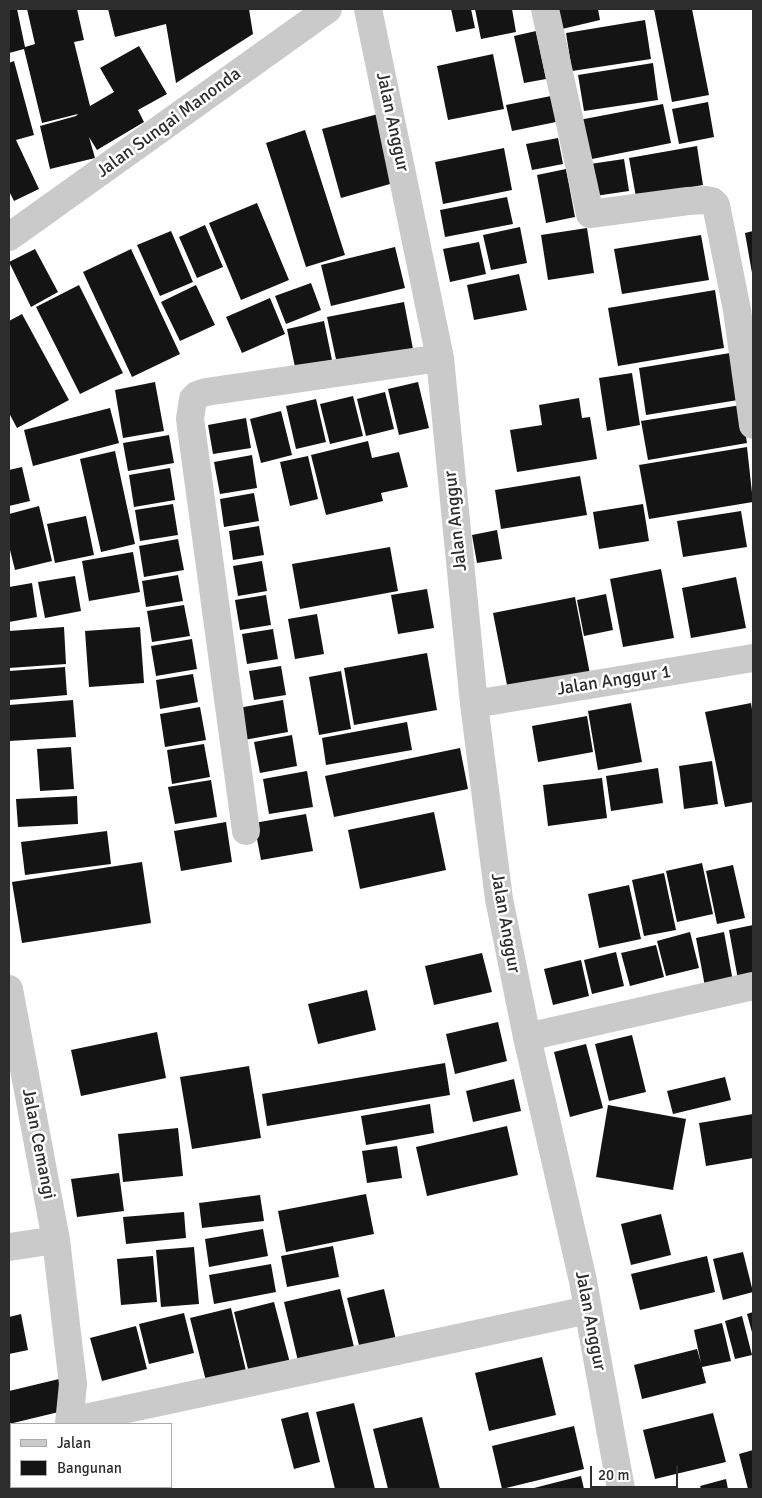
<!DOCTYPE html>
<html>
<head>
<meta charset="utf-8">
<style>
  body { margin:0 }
  #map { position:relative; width:762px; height:1498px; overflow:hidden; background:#fff; font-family:Signika,sans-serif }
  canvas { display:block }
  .frame { position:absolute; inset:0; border:10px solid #2d2d2d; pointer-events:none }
  .legend { position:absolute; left:10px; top:1423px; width:162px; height:65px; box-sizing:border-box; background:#fff; border:1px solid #ababab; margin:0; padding:6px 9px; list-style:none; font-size:15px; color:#2d2d2d }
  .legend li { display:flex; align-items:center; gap:10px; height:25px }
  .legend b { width:25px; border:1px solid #ababab }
  .scale { position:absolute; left:590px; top:1466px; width:88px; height:22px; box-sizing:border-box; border:2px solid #2d2d2d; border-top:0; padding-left:6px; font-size:15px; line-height:18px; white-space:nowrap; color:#2d2d2d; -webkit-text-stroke:4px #fff; paint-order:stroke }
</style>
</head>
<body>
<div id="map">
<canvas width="762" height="1498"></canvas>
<div class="frame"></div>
<ul class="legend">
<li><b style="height:6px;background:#cacaca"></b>Jalan</li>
<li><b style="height:14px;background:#141414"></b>Bangunan</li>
</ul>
<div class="scale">20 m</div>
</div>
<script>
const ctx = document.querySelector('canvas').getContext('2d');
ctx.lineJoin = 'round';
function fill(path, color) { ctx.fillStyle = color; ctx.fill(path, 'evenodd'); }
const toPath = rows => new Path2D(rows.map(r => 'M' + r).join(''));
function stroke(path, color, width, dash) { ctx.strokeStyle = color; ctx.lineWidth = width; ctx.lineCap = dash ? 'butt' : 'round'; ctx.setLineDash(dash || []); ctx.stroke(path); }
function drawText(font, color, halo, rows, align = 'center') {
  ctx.font = font + ' Signika,sans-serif'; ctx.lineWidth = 5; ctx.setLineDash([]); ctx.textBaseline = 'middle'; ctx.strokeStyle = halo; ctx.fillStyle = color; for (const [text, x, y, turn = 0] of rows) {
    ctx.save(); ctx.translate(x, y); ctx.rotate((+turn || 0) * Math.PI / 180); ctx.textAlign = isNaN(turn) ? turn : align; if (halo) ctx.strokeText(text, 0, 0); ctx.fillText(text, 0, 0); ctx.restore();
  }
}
const building = toPath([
  [9,9,17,9,25,47,35,44,27,9,77,9,84,40,74,42,90,106,114,92,100,68,139,46,167,94,138,110,144,122,97,150,89,137,95,158,50,169,40,126,76,116,78,114,42,123,24,49,9,53],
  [108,9,249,9,253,34,176,83,166,24,115,37],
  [451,9,471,9,475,28,456,32],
  [475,9,512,9,516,32,481,39],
  [558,9,598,9,600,20,562,29],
  [654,9,692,9,709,95,672,102],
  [645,20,651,59,572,71,566,33],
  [536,31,546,79,524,83,514,36],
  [493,54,504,109,448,120,437,66],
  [14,61,34,135,16,140,39,189,14,201,9,191,9,63],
  [653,63,658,100,584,111,578,75],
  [551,96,556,122,512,131,506,105],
  [708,102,714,137,679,144,672,109],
  [663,104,671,143,587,160,579,120],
  [378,114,397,182,341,198,322,129],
  [305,130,345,255,306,267,266,143],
  [558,138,563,164,532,170,526,144],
  [697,146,703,185,636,197,629,158],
  [504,148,512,190,443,204,435,162],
  [624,159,629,191,595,196,590,164],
  [566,169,575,217,546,223,537,175],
  [507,197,513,224,445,237,440,210],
  [257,203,289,280,241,300,209,223],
  [205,225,223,267,197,278,179,237],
  [520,227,527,263,491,270,483,235],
  [587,228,594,273,548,280,541,235],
  [171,231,193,282,160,296,137,245],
  [753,231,753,273,752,273,745,233],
  [701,235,709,280,622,294,614,249],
  [479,242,486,274,450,282,443,249],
  [395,247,405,288,331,306,321,265],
  [35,249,58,292,31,307,9,262],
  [131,249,180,354,132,377,83,272],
  [519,274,527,310,474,320,467,285],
  [311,283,321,310,286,324,275,296],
  [79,285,123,373,80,394,36,307],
  [196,285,215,325,180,341,161,302],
  [715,290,724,348,618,366,608,308],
  [270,298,285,334,242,353,226,317],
  [404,302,413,349,337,364,327,317],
  [22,314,69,400,17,428,9,413,9,321],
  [324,321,332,360,295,367,287,329],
  [730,353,738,400,646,415,639,368],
  [632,373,640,425,607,431,599,378],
  [155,382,164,431,123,438,115,390],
  [418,382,429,428,399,435,388,389],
  [385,392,394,429,366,436,357,399],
  [353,396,363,436,330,444,320,404],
  [579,398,582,418,590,417,597,459,517,472,510,430,542,425,539,405],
  [316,399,326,442,296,449,286,406],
  [741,405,747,443,648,460,641,421],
  [110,408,119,443,33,466,24,430],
  [281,411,292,455,261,463,250,419],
  [246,418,251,448,213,454,208,425],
  [169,435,174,463,128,471,123,443],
  [368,441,372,458,399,452,408,487,381,493,383,501,326,515,311,455],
  [747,447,753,502,649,519,639,465],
  [115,451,135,544,101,552,80,459],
  [252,455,257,488,220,494,214,462],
  [308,456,318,499,290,506,280,462],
  [22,467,30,501,9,506,9,470],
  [170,468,175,500,134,507,129,475],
  [580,476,587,515,501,529,495,490],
  [254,493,259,521,224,527,220,499],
  [173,504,178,535,140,541,135,510],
  [643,504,649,541,599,549,593,512],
  [39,506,52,561,15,570,9,546,9,514],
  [741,511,747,547,683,557,677,521],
  [86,516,94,555,55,563,47,524],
  [259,526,264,555,233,560,229,531],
  [497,530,502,559,477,563,472,535],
  [178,539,184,570,144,577,139,546],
  [390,547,398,591,300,609,292,564],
  [133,552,140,592,89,601,82,561],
  [262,561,267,591,238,596,233,566],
  [661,569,674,638,623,647,610,579],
  [178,575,183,601,146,607,142,581],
  [75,576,81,611,45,618,38,582],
  [736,577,746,628,691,638,682,588],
  [32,583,37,617,9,622,9,587],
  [427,589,434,628,398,634,391,595],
  [606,594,613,630,584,636,577,600],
  [266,595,271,625,240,630,235,600],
  [575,597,590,674,508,690,493,613],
  [184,605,190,636,152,642,147,611],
  [317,614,324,654,295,659,288,619],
  [64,627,66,664,9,668,9,631],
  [140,627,144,683,89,687,85,631],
  [273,629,278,659,247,664,242,634],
  [192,639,197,669,156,676,151,646],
  [427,653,437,710,354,725,344,668],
  [281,666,286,695,254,700,249,671],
  [65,667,67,695,9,700,9,671],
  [341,671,351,729,319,735,309,677],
  [193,674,198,702,160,709,156,680],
  [73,700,76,737,9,741,9,705],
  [283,700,288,732,244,740,238,708],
  [631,703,642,762,598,770,588,711],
  [751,703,753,716,753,802,725,807,705,712],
  [200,707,206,740,165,747,160,714],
  [587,716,593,752,538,762,532,726],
  [407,722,412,750,326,765,322,738],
  [292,735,297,766,260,773,254,742],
  [204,744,210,777,172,784,167,750],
  [71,747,74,789,40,791,37,749],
  [460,748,468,789,334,817,325,776],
  [712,761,718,804,684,809,679,766],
  [658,768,663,803,611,811,606,776],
  [307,771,313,807,269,814,263,779],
  [602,778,607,818,548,826,543,785],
  [211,780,217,817,175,824,168,787],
  [77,796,78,824,18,827,16,799],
  [434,812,446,870,360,889,348,830],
  [306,814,313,851,261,860,254,823],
  [226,822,232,862,181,871,174,831],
  [107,831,111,864,25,875,21,842],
  [142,862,151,923,22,943,12,882],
  [702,863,713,914,677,922,666,871],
  [733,865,745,918,717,924,706,871],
  [664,873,676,930,644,936,632,880],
  [629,885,641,939,599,948,588,894],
  [753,925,753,982,739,985,729,930],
  [690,932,699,968,666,976,657,941],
  [724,932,734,987,706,992,696,938],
  [656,945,664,977,630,986,621,953],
  [616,952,624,986,592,994,584,960],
  [482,953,492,992,434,1005,425,966],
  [581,960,589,996,553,1005,544,969],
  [367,990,376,1030,318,1044,308,1004],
  [498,1022,507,1061,455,1074,446,1034],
  [157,1032,166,1078,81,1096,71,1050],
  [632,1035,646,1092,609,1101,595,1044],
  [586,1044,603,1108,570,1117,554,1052],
  [445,1063,450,1095,267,1126,262,1094],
  [249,1066,261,1138,192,1149,180,1077],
  [725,1077,731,1100,673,1114,667,1091],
  [514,1079,521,1111,473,1122,466,1091],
  [430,1104,434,1133,366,1145,361,1116],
  [608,1105,686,1119,673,1190,596,1177],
  [753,1114,753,1158,706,1166,699,1123],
  [507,1126,518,1175,427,1196,416,1147],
  [178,1128,183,1176,123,1182,118,1134],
  [397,1146,402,1178,367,1183,362,1151],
  [119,1173,124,1211,77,1217,71,1179],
  [366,1194,374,1234,286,1252,278,1211],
  [260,1195,264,1221,202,1228,199,1203],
  [184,1212,186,1238,126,1244,123,1217],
  [661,1214,671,1255,631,1265,621,1224],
  [263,1229,268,1256,209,1267,205,1239],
  [333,1246,339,1277,287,1287,281,1256],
  [194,1247,199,1304,161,1307,156,1250],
  [743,1252,753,1292,723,1300,713,1259],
  [153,1256,157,1302,121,1305,117,1259],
  [707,1256,715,1292,640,1310,631,1274],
  [271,1264,276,1292,214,1304,209,1275],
  [340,1289,354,1347,298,1361,284,1302],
  [384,1289,396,1340,360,1349,347,1298],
  [274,1302,290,1363,249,1373,234,1312],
  [231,1308,247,1375,207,1385,190,1318],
  [753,1312,753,1336,747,1314],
  [184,1313,194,1353,149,1364,139,1324],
  [21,1314,28,1350,9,1354,9,1317],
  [742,1316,752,1355,735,1359,725,1321],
  [722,1323,731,1361,702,1367,706,1383,642,1399,634,1365,697,1349,701,1363,694,1330],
  [136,1326,147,1369,102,1381,90,1338],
  [542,1357,556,1415,489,1431,475,1373],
  [59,1379,67,1410,9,1424,9,1391],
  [354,1403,375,1489,335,1489,316,1412],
  [308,1412,320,1462,294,1469,281,1419],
  [713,1413,726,1462,655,1479,643,1430],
  [422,1417,440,1489,388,1489,373,1429],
  [574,1426,584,1469,502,1489,492,1446],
  [753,1450,753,1489,748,1489,739,1454],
  [581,1476,584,1489,530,1489],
  [726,1479,728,1489,701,1489,700,1486]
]);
const minor = toPath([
  [368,9,440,358,474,704,499,899,527,1037,583,1281,621,1489],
  [545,9,590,214,688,201,706,200,712,201,716,205,737,310,753,425],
  [474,704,753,658],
  [246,831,190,419,193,399,197,395,206,392,440,358],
  [9,989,56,1240,73,1384,69,1424],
  [527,1037,753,986],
  [9,1247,56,1240],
  [71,1421,588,1310],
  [39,1489,40,1487]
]);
const tertiary = toPath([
  [9,237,328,9]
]);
const streetNames = [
  ["Jalan Anggur",392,122,78],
  ["Jalan Sungai Manonda",169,123,-36],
  ["Jalan Anggur",456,521,-96],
  ["Jalan Anggur 1",614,681,-9],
  ["Jalan Anggur",505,923,80],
  ["Jalan Cemangi",38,1144,79],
  ["Jalan Anggur",590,1321,79]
];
fill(building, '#141414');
stroke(minor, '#cacaca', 28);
stroke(tertiary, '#cacaca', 28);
drawText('18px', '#2d2d2d', '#fff', streetNames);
</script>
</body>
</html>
